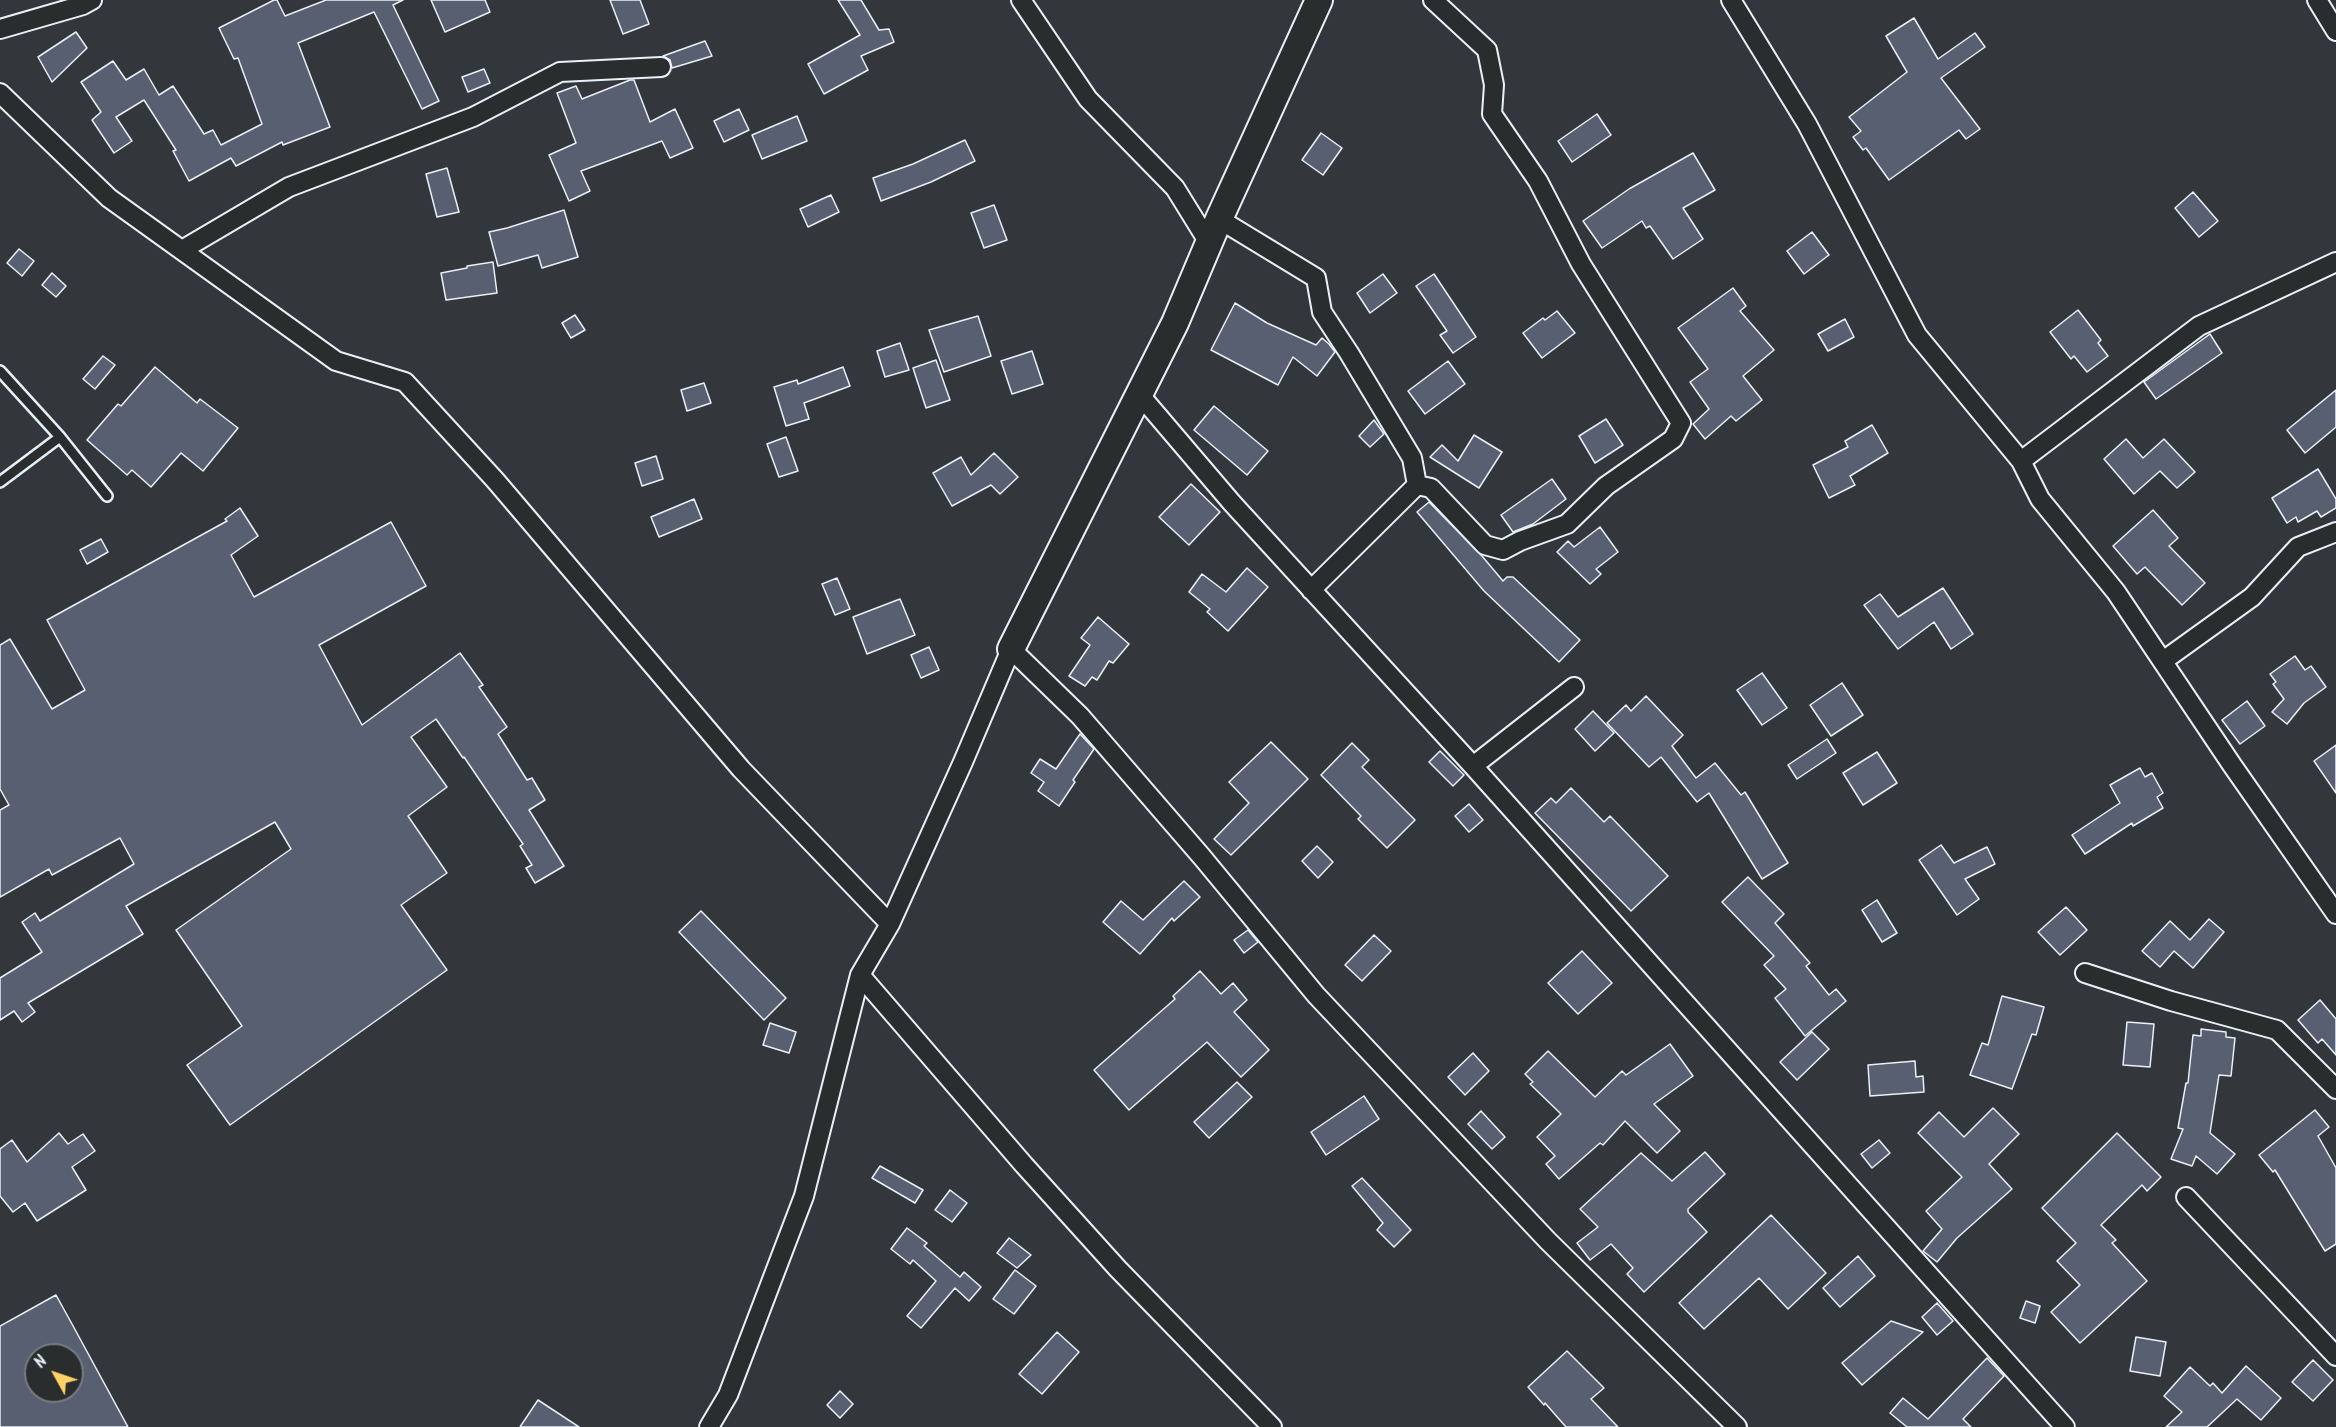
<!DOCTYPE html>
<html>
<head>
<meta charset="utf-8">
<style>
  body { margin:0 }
  #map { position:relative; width:2336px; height:1427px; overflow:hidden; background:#33373b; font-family:Kalam,sans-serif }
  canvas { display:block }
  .north { position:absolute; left:24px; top:1343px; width:60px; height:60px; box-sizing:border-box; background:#2a2d2e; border:2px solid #767b7f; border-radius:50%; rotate:310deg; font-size:16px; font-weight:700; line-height:24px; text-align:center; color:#e8f1f8 }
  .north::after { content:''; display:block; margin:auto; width:21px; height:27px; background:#ffd166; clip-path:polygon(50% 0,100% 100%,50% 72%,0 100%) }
</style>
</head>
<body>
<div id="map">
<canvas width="2336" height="1427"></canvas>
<div class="north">N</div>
</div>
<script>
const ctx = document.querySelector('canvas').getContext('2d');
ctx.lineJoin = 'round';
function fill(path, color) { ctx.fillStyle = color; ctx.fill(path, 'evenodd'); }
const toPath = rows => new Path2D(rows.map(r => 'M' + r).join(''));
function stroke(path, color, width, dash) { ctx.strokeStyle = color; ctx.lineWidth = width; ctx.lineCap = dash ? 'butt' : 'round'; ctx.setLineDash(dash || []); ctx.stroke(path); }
const building = toPath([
  [274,0,277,0,285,16,326,0,403,0,393,5,439,101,422,109,374,12,298,43,330,127,283,145,282,142,236,166,231,158,189,181,173,151,176,150,144,100,116,117,132,141,114,153,92,120,101,112,81,82,113,61,126,80,144,69,159,95,173,86,204,134,213,130,221,145,262,124,238,58,234,59,219,28,274,0],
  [431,0,485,0,490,12,445,32,431,0],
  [610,0,640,0,649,24,623,34,610,0],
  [838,0,861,0,879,30,889,29,894,42,861,56,868,70,824,94,808,64,860,35,838,0],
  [1914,18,1938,59,1975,33,1985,47,1941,78,1980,129,1966,139,1959,130,1889,180,1866,148,1863,150,1853,137,1861,131,1849,117,1907,72,1886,36,1914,18],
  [76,32,87,48,52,82,38,57,76,32],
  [705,41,712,56,672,68,670,60,663,56,705,41],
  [484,69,490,83,468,92,462,77,484,69],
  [630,80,634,80,650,122,675,109,693,148,670,158,662,141,581,171,590,191,569,201,549,155,576,143,557,93,576,86,582,99,630,80],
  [739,109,749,130,724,142,714,121,739,109],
  [1597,114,1611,135,1572,162,1558,141,1597,114],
  [797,116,807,141,762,159,752,135,797,116],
  [1321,133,1342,148,1323,175,1302,160,1321,133],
  [965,140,975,161,931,182,881,201,873,178,913,164,965,140],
  [1693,153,1715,190,1683,208,1703,239,1673,259,1650,226,1646,228,1642,221,1602,248,1583,221,1629,189,1693,153],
  [447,168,459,212,437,217,426,174,447,168],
  [2193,192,2218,221,2199,237,2175,208,2193,192],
  [831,195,839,212,808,227,800,209,831,195],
  [994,205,1007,240,984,248,971,213,994,205],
  [564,210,578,257,542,268,538,255,498,266,489,232,507,228,564,210],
  [1812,232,1829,255,1804,274,1787,251,1812,232],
  [19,249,34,261,22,276,7,263,19,249],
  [493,262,497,293,446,300,441,273,467,268,467,266,493,262],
  [52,273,66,286,56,297,42,285,52,273],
  [1383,274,1397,293,1370,313,1357,293,1383,274],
  [1434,274,1476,337,1453,353,1440,335,1447,331,1416,286,1434,274],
  [1733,288,1746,306,1740,311,1774,350,1743,376,1762,400,1736,421,1731,416,1705,439,1693,424,1709,409,1690,382,1708,369,1678,328,1733,288],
  [1235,303,1267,323,1316,345,1322,338,1329,344,1335,352,1317,376,1293,357,1278,385,1211,350,1235,303],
  [2078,310,2101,340,2098,343,2108,356,2087,372,2074,356,2071,359,2050,332,2078,310],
  [1557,311,1575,333,1542,358,1523,333,1543,318,1545,320,1557,311],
  [575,315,585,330,571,338,562,323,575,315],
  [978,316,991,356,944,372,929,330,978,316],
  [1845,319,1854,337,1828,351,1818,334,1845,319],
  [2210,334,2222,353,2156,399,2144,382,2210,334],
  [900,343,909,370,885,377,877,351,900,343],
  [1032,351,1043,384,1012,394,1001,361,1032,351],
  [103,356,115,365,95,389,83,379,103,356],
  [936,360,950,400,926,408,913,368,936,360],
  [1448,361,1465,384,1425,414,1408,391,1448,361],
  [155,367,197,403,200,399,238,428,203,471,181,453,151,487,132,470,127,475,87,440,118,404,121,406,155,367],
  [843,367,850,386,804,403,809,419,786,426,774,387,797,380,798,384,843,367],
  [704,383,711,403,687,411,681,390,704,383],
  [2336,390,2336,427,2305,453,2287,430,2336,390],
  [1214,406,1268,451,1247,475,1194,430,1214,406],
  [1606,419,1623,445,1595,463,1579,436,1606,419],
  [1374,420,1384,434,1370,447,1359,436,1374,420],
  [1872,425,1888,453,1850,476,1855,485,1829,498,1813,465,1848,447,1845,441,1872,425],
  [1474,435,1502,452,1479,488,1430,457,1442,445,1458,461,1474,435],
  [786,437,798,471,779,477,767,444,786,437],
  [2126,439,2143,458,2164,439,2195,472,2177,488,2160,471,2134,494,2104,459,2126,439],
  [994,453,1018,477,1000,494,991,485,952,506,933,473,961,457,971,475,994,453],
  [656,456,663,479,642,486,635,463,656,456],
  [2318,469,2336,499,2336,508,2321,517,2317,511,2298,522,2296,517,2287,523,2272,498,2318,469],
  [1552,479,1566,499,1533,524,1513,532,1501,515,1552,479],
  [1191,484,1220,512,1189,545,1159,517,1191,484],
  [694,499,702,519,659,537,651,517,694,499],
  [1429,502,1482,556,1503,581,1507,577,1513,577,1580,640,1559,662,1484,591,1417,512,1429,502],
  [240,508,258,536,231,555,254,597,391,522,426,586,319,645,362,725,460,653,483,685,479,687,507,727,498,734,527,780,532,778,545,800,529,810,564,866,535,883,526,868,532,865,520,846,523,844,464,757,463,758,436,719,411,737,447,787,408,816,447,873,401,905,447,970,230,1125,187,1065,242,1026,176,930,291,849,275,822,126,906,143,934,28,1003,35,1012,22,1022,14,1011,0,1020,0,978,42,952,22,922,35,913,40,921,134,864,120,838,52,875,49,869,0,897,0,810,9,805,0,789,0,645,10,639,52,709,85,690,47,620,227,521,225,519,240,508],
  [2153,510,2178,538,2169,546,2205,583,2182,605,2145,567,2137,574,2113,546,2153,510],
  [1600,527,1618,552,1596,569,1601,574,1590,584,1557,552,1568,541,1574,547,1600,527],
  [101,539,108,552,87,564,80,550,101,539],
  [1247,568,1268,587,1228,631,1207,612,1210,609,1189,592,1202,574,1226,592,1247,568],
  [837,578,850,609,835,615,822,584,837,578],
  [1943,588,1973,634,1951,649,1934,622,1898,649,1864,605,1880,594,1898,617,1943,588],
  [900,599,915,635,867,654,853,617,900,599],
  [1098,617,1129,644,1113,663,1109,661,1097,680,1092,677,1085,686,1069,676,1090,645,1081,638,1098,617],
  [929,647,939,670,921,678,911,655,929,647],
  [2295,656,2305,670,2311,666,2326,687,2304,703,2287,724,2272,712,2284,699,2273,684,2276,682,2270,674,2295,656],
  [1762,673,1787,708,1762,725,1737,690,1762,673],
  [1842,683,1863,715,1831,736,1810,705,1842,683],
  [1646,696,1683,735,1672,746,1696,778,1715,763,1741,795,1745,792,1788,863,1762,879,1709,793,1697,802,1661,757,1649,767,1607,723,1626,705,1631,711,1646,696],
  [2247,701,2265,726,2240,744,2222,720,2247,701],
  [1593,711,1614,733,1595,751,1575,729,1593,711],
  [1080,734,1094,749,1073,780,1075,782,1059,806,1038,791,1044,782,1031,773,1040,759,1056,769,1080,734],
  [1827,739,1836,753,1797,779,1788,765,1827,739],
  [1271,742,1308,779,1231,855,1214,839,1249,803,1229,782,1271,742],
  [1352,743,1369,760,1362,767,1415,820,1387,848,1358,819,1361,816,1321,775,1352,743],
  [2336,745,2336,793,2314,761,2336,745],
  [1440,751,1464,775,1453,786,1429,762,1440,751],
  [1877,752,1897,783,1863,805,1843,773,1877,752],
  [2140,768,2145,777,2152,773,2163,793,2157,797,2163,808,2133,826,2132,823,2085,854,2072,835,2120,803,2110,785,2140,768],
  [1571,788,1604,822,1610,816,1668,876,1631,911,1535,813,1551,798,1556,803,1571,788],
  [1469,804,1483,820,1469,832,1455,816,1469,804],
  [1941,845,1954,863,1987,847,1995,864,1965,879,1979,899,1957,915,1919,860,1941,845],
  [1317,846,1333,862,1318,878,1302,861,1317,846],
  [1748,877,1784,914,1775,923,1810,963,1806,966,1829,995,1836,989,1846,1001,1805,1036,1775,998,1786,989,1764,965,1774,956,1722,902,1748,877],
  [1184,881,1200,897,1174,921,1172,918,1140,954,1103,922,1121,901,1143,920,1184,881],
  [1877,900,1897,933,1882,942,1862,910,1877,900],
  [2066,907,2087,930,2060,955,2038,932,2066,907],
  [701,911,786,998,764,1020,679,932,701,911],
  [2209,919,2224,932,2193,968,2174,951,2160,967,2142,951,2170,921,2190,940,2209,919],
  [1248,930,1258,942,1244,953,1234,940,1248,930],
  [1374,935,1391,951,1362,981,1345,965,1374,935],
  [1582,951,1612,983,1578,1014,1548,983,1582,951],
  [1200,971,1221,994,1233,983,1247,1000,1234,1012,1269,1050,1241,1077,1207,1042,1129,1110,1094,1070,1175,999,1173,996,1200,971],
  [2002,996,2044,1007,2036,1035,2032,1034,2012,1089,1970,1075,1982,1043,1988,1045,2002,996],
  [2320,1000,2336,1019,2336,1055,2322,1039,2318,1043,2298,1020,2320,1000],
  [2127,1022,2154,1024,2150,1067,2123,1065,2127,1022],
  [770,1023,796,1032,789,1053,763,1045,770,1023],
  [2201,1029,2226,1032,2226,1037,2235,1038,2231,1076,2219,1075,2210,1133,2235,1154,2217,1174,2196,1156,2192,1166,2171,1159,2183,1129,2178,1128,2186,1083,2188,1083,2193,1035,2201,1036,2201,1029],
  [1812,1032,1829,1049,1797,1080,1780,1062,1812,1032],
  [1670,1044,1693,1076,1654,1104,1680,1131,1657,1153,1625,1121,1603,1145,1600,1143,1559,1179,1546,1164,1555,1156,1537,1137,1561,1114,1530,1084,1533,1082,1525,1074,1548,1051,1595,1097,1622,1071,1626,1075,1670,1044],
  [1473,1053,1489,1071,1465,1095,1448,1077,1473,1053],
  [1915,1061,1916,1077,1923,1076,1924,1092,1870,1096,1868,1065,1915,1061],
  [1237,1082,1252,1097,1209,1138,1194,1122,1237,1082],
  [1364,1096,1379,1119,1326,1155,1311,1132,1364,1096],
  [1993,1108,2019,1134,1989,1164,2012,1189,1957,1238,1937,1262,1923,1251,1942,1229,1926,1211,1962,1177,1918,1133,1939,1112,1964,1137,1993,1108],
  [2315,1110,2329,1127,2318,1136,2336,1168,2336,1244,2325,1251,2275,1170,2273,1172,2259,1155,2315,1110],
  [1481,1111,1505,1137,1492,1149,1468,1124,1481,1111],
  [59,1133,68,1144,83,1134,95,1151,72,1167,86,1190,37,1221,25,1203,13,1212,0,1196,0,1149,12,1140,27,1162,59,1133],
  [2117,1133,2161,1177,2147,1191,2142,1185,2101,1225,2116,1240,2112,1243,2147,1281,2080,1343,2051,1312,2080,1285,2057,1261,2076,1243,2042,1208,2117,1133],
  [1879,1140,1890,1153,1872,1168,1861,1154,1879,1140],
  [1705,1152,1725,1174,1688,1209,1688,1212,1707,1232,1644,1292,1627,1274,1633,1268,1611,1244,1590,1260,1577,1243,1598,1227,1580,1209,1641,1153,1672,1181,1705,1152],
  [880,1166,923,1190,915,1203,872,1178,880,1166],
  [1362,1178,1411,1230,1394,1247,1377,1230,1383,1223,1352,1186,1362,1178],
  [950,1190,967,1203,952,1222,935,1210,950,1190],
  [1771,1215,1826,1273,1788,1309,1759,1278,1704,1329,1679,1303,1771,1215],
  [907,1228,927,1243,924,1246,960,1277,964,1272,981,1287,969,1301,955,1288,921,1328,907,1316,936,1281,913,1260,910,1264,891,1249,907,1228],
  [1009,1238,1031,1255,1017,1268,997,1253,1009,1238],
  [1858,1256,1875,1276,1840,1307,1823,1288,1858,1256],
  [1015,1270,1036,1286,1014,1314,993,1299,1015,1270],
  [56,1295,72,1324,128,1427,0,1427,0,1326,56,1295],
  [36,1355,72,1355,72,1391,36,1391,36,1355],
  [2026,1301,2040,1306,2035,1323,2020,1318,2026,1301],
  [1937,1303,1953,1321,1937,1335,1922,1317,1937,1303],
  [1891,1321,1923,1332,1862,1385,1842,1363,1891,1321],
  [1057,1332,1079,1352,1042,1394,1019,1374,1057,1332],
  [2136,1337,2166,1342,2160,1376,2130,1371,2136,1337],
  [1567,1351,1604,1388,1591,1399,1618,1427,1566,1427,1545,1403,1544,1405,1528,1387,1567,1351],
  [1987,1358,2004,1376,1963,1419,1971,1427,1907,1427,1890,1413,1903,1398,1928,1419,1987,1358],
  [2313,1360,2333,1380,2313,1401,2292,1382,2313,1360],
  [2246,1366,2281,1398,2261,1420,2237,1399,2207,1427,2166,1427,2182,1412,2164,1396,2190,1367,2210,1386,2213,1383,2222,1393,2246,1366],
  [840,1391,853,1404,840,1418,827,1405,840,1391],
  [538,1400,579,1427,520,1427,538,1400]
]);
const lane = toPath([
  [0,371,60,437,107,496],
  [0,482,60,437]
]);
const street = toPath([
  [1021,0,1088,99,1175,188,1209,243],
  [1731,0,1807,124,1917,335,2021,461],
  [2317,0,2336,31],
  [0,29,83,5,92,0],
  [0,93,109,198,336,361,405,382,495,480,741,769,890,924],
  [1219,219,1316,278,1322,312,1349,353,1412,458,1417,485],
  [182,250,289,187,473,117,560,72,661,67],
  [2336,262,2199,326,2021,461,2040,499,2116,592,2232,765,2336,914],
  [1140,395,1232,503,1473,766,2065,1427],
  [1311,590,1417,485,1431,488,1485,545,1503,550,1520,541,1567,524,1606,486,1673,439,1681,423,1581,264,1538,181,1492,114,1494,85,1487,50,1433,0],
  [2163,661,2252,597,2298,547,2336,532],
  [1473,766,1574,687],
  [2085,973,2171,1001,2277,1030,2336,1089],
  [860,975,1024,1165,1118,1269,1272,1427],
  [2186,1197,2336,1356],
  [709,1427,728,1395,804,1196,860,975,890,924,963,762,1011,649,1080,716,1202,857,1316,995,1548,1241,1737,1427]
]);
const secondary = toPath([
  [1011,649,1175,323,1219,219,1319,0]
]);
fill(building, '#575f70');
stroke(building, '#e8f1f8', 1.5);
stroke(lane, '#e8f1f8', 14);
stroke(street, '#e8f1f8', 22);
stroke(secondary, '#e8f1f8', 30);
stroke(lane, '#2a2d2e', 9);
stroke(street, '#2a2d2e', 18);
stroke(secondary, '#2a2d2e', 26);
</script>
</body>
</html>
